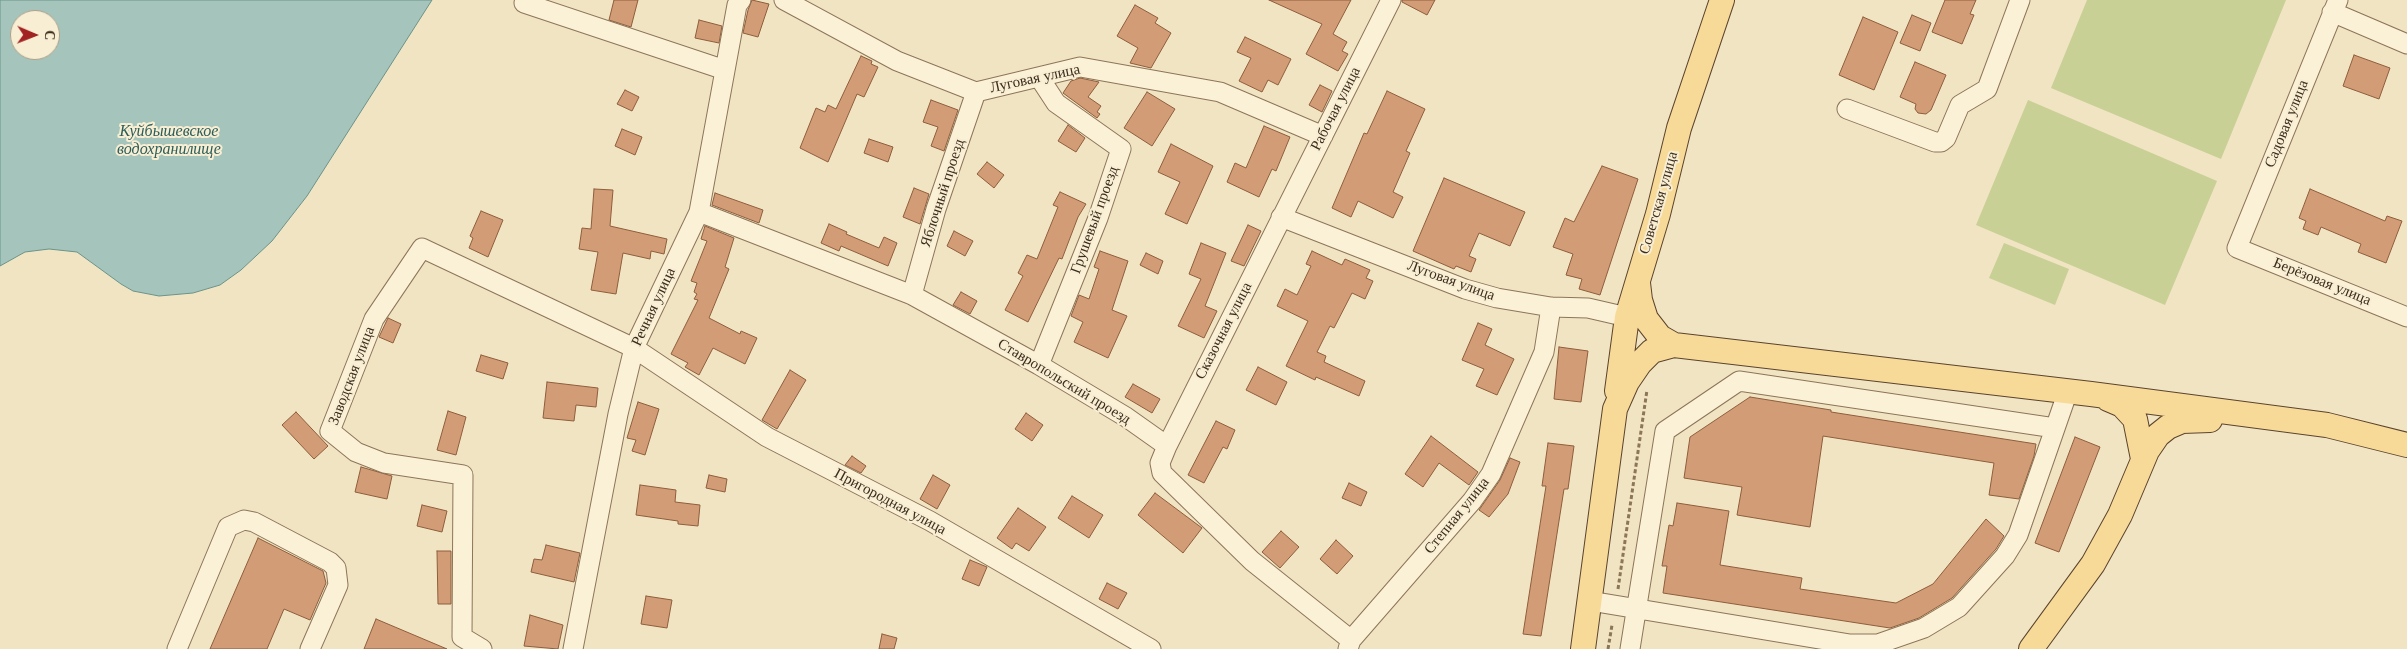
<!DOCTYPE html>
<html>
<head>
<meta charset="utf-8">
<style>
  body { margin:0 }
  #map { position:relative; width:2407px; height:649px; overflow:hidden; background:#f1e4c3; font-family:"Times New Roman",serif }
  canvas { display:block }
  .north { position:absolute; left:10px; top:10px; width:50px; height:50px; box-sizing:border-box; background:#f8eed3; border:1px solid #ada08a; border-radius:50%; rotate:91deg; font-size:14px; font-weight:700; line-height:20px; text-align:center; color:#3c2c1d }
  .north::after { content:''; display:block; margin:auto; width:18px; height:22px; background:#a12423; clip-path:polygon(50% 0,100% 100%,50% 72%,0 100%) }
</style>
</head>
<body>
<div id="map">
<canvas width="2407" height="649"></canvas>
<div class="north">С</div>
</div>
<script>
const ctx = document.querySelector('canvas').getContext('2d');
ctx.lineJoin = 'round';
function fill(path, color) { ctx.fillStyle = color; ctx.fill(path, 'evenodd'); }
const toPath = rows => new Path2D(rows.map(r => 'M' + r).join(''));
function stroke(path, color, width, dash) { ctx.strokeStyle = color; ctx.lineWidth = width; ctx.lineCap = dash ? 'butt' : 'round'; ctx.setLineDash(dash || []); ctx.stroke(path); }
function drawText(font, color, halo, rows, align = 'center') {
  ctx.font = font + ' "Times New Roman",serif'; ctx.lineWidth = 4; ctx.setLineDash([]); ctx.textBaseline = 'middle'; ctx.strokeStyle = halo; ctx.fillStyle = color; for (const [text, x, y, turn = 0] of rows) {
    ctx.save(); ctx.translate(x, y); ctx.rotate((+turn || 0) * Math.PI / 180); ctx.textAlign = isNaN(turn) ? turn : align; if (halo) ctx.strokeText(text, 0, 0); ctx.fillText(text, 0, 0); ctx.restore();
  }
}
const green = toPath([
  [2087,0,2286,0,2221,159,2051,88],
  [2028,100,2217,181,2165,305,1976,225],
  [2004,243,2069,269,2055,305,1989,278]
]);
const water = toPath([
  [0,0,432,0,307,196,272,241,241,270,220,285,193,293,159,296,133,291,121,284,77,252,49,249,25,252,0,266,0,0],
  [20,20,50,20,50,50,20,50,20,20]
]);
const building = toPath([
  [614,0,638,0,631,27,609,20,614,0],
  [752,0,769,4,758,37,743,33,748,10,752,0],
  [1269,0,1351,0,1333,34,1347,42,1342,51,1348,54,1338,71,1306,54,1322,24,1269,0],
  [1402,0,1435,0,1427,15,1402,2,1402,0],
  [1945,0,1976,0,1970,14,1974,15,1962,44,1932,32,1945,0],
  [1135,5,1158,18,1155,23,1171,33,1151,68,1130,63,1138,48,1117,36,1135,5],
  [1912,15,1931,23,1920,51,1900,43,1912,15],
  [1863,17,1898,32,1874,90,1839,75,1863,17],
  [699,20,722,26,719,43,695,38,699,20],
  [1245,37,1291,59,1278,85,1268,80,1262,92,1239,81,1251,58,1237,52,1245,37],
  [2354,55,2390,68,2379,99,2343,86,2354,55],
  [861,56,872,61,871,64,878,67,864,97,857,94,828,162,800,148,816,108,825,112,828,105,836,109,861,56],
  [1915,62,1946,75,1931,110,1926,114,1918,113,1915,109,1916,104,1900,97,1915,62],
  [1080,78,1099,82,1088,97,1101,106,1097,112,1100,114,1097,118,1063,93,1071,81,1080,78],
  [1320,85,1332,91,1322,112,1309,105,1320,85],
  [625,90,639,97,632,111,617,104,625,90],
  [1387,91,1425,109,1406,151,1410,153,1393,192,1403,197,1393,218,1358,201,1351,217,1332,208,1364,133,1367,134,1387,91],
  [1147,92,1175,109,1152,146,1124,128,1147,92],
  [931,100,958,110,944,151,931,146,938,127,923,122,931,100],
  [1068,125,1085,138,1076,152,1058,141,1068,125],
  [1264,126,1290,137,1276,171,1272,169,1259,197,1227,182,1235,163,1246,168,1264,126],
  [622,129,642,137,635,155,615,146,622,129],
  [869,139,893,147,888,162,864,153,869,139],
  [1171,144,1213,166,1187,224,1165,214,1180,182,1158,172,1171,144],
  [987,162,1004,175,994,188,977,174,987,162],
  [1602,166,1638,179,1600,295,1579,289,1582,279,1566,275,1573,254,1553,247,1565,218,1574,222,1602,166],
  [1444,178,1525,212,1510,246,1479,233,1469,256,1476,259,1471,272,1456,266,1454,269,1413,251,1444,178],
  [914,188,929,194,920,224,903,217,914,188],
  [594,189,613,190,610,226,667,239,664,254,651,251,650,259,623,253,616,294,591,290,598,252,579,249,582,228,591,229,594,189],
  [2310,189,2385,221,2387,216,2402,221,2386,263,2358,252,2361,244,2321,227,2318,235,2303,229,2306,221,2299,218,2310,189],
  [1060,192,1086,204,1078,217,1062,259,1059,258,1028,322,1005,310,1023,276,1018,273,1027,255,1037,259,1058,207,1053,205,1060,192],
  [715,193,763,210,759,223,712,205,715,193],
  [481,211,503,220,488,257,469,248,473,238,470,236,481,211],
  [829,224,847,232,846,234,879,248,884,237,897,243,888,266,841,246,839,251,821,243,829,224],
  [1248,225,1261,231,1244,266,1231,261,1248,225],
  [705,226,734,238,725,267,729,269,709,318,740,334,741,331,757,338,745,364,713,348,699,375,685,367,688,363,671,354,698,300,694,299,697,294,694,292,697,283,691,281,707,241,701,239,705,226],
  [954,231,973,241,965,256,947,246,954,231],
  [1201,243,1226,253,1205,306,1217,311,1204,338,1178,326,1201,279,1189,274,1201,243],
  [1100,251,1128,261,1112,310,1127,316,1108,358,1074,342,1083,322,1071,316,1079,295,1089,299,1099,269,1094,267,1100,251],
  [1312,251,1342,265,1345,259,1370,270,1366,278,1373,281,1365,299,1352,293,1334,328,1330,326,1317,352,1326,356,1324,362,1365,381,1359,396,1316,377,1315,380,1286,366,1308,321,1277,306,1285,289,1297,295,1311,266,1306,264,1312,251],
  [1146,253,1163,261,1158,274,1140,265,1146,253],
  [961,292,977,301,970,314,953,305,961,292],
  [388,318,401,324,393,343,379,337,388,318],
  [1478,323,1492,329,1485,345,1514,359,1497,395,1476,386,1484,369,1462,360,1478,323],
  [1559,347,1588,351,1581,402,1554,399,1559,347],
  [481,355,508,363,503,379,476,371,481,355],
  [1258,367,1287,382,1276,405,1246,390,1258,367],
  [790,370,806,380,777,429,762,420,790,370],
  [547,382,598,388,596,407,576,405,574,421,543,418,547,382],
  [1133,384,1160,399,1152,413,1125,397,1133,384],
  [1750,397,1831,410,1831,412,2036,444,2034,456,2019,499,1989,495,1994,463,1823,436,1810,527,1737,515,1742,487,1684,478,1690,437,1750,397],
  [638,402,659,409,645,455,632,451,636,440,627,438,638,402],
  [448,411,466,417,456,455,437,450,448,411],
  [296,412,328,446,314,459,282,425,296,412],
  [1026,413,1043,425,1032,441,1015,429,1026,413],
  [1216,421,1235,430,1227,449,1223,447,1204,483,1188,475,1216,421],
  [1431,436,1478,472,1469,485,1439,463,1423,487,1405,474,1431,436],
  [2075,437,2100,447,2059,552,2035,543,2075,437],
  [1548,443,1574,446,1568,489,1564,489,1541,636,1523,634,1546,486,1542,486,1548,443],
  [852,456,866,466,861,473,845,465,852,456],
  [1510,458,1520,462,1508,494,1489,517,1479,510,1500,480,1510,458],
  [361,467,392,476,387,499,355,492,361,467],
  [709,475,727,479,725,492,706,488,709,475],
  [933,475,950,485,937,509,920,499,933,475],
  [1349,483,1367,492,1361,506,1342,498,1349,483],
  [640,485,676,490,675,502,700,505,698,526,678,524,678,521,636,515,640,485],
  [1155,493,1202,528,1183,553,1138,515,1155,493],
  [1072,496,1103,515,1089,538,1058,518,1072,496],
  [1677,503,1729,511,1720,565,1802,578,1800,589,1896,603,1933,584,1986,519,2004,536,1996,549,1952,598,1919,618,1890,628,1663,593,1667,566,1662,566,1669,525,1673,526,1677,503],
  [422,505,447,511,442,532,417,526,422,505],
  [1018,508,1046,527,1029,551,1016,543,1012,549,997,538,1018,508],
  [1281,531,1299,547,1280,568,1262,552,1281,531],
  [258,538,323,571,326,583,310,620,284,609,267,649,210,649,258,538],
  [1336,540,1353,556,1337,574,1320,559,1336,540],
  [546,545,580,553,574,582,531,572,534,559,542,560,546,545],
  [437,551,451,551,451,604,438,604,437,551],
  [970,560,987,567,979,586,962,579,970,560],
  [1107,583,1127,593,1118,609,1099,599,1107,583],
  [646,596,672,600,667,628,641,624,646,596],
  [530,615,563,625,558,649,524,646,530,615],
  [376,619,447,649,364,649,376,619],
  [882,634,897,638,894,649,879,649,882,634]
]);
const path = toPath([
  [1618,589,1647,390],
  [1608,649,1612,625]
]);
const minor = toPath([
  [784,0,897,61,976,92],
  [2338,0,2237,248,2407,317],
  [524,3,725,70],
  [2332,12,2407,44],
  [976,92,1080,67,1220,92,1323,136],
  [1847,109,1935,142,1941,142,1946,138,1960,105,1987,89,2020,0],
  [699,212,912,295,1039,365,1126,417,1167,446,1160,463,1162,473,1252,561,1351,640],
  [1281,217,1465,289,1497,298,1551,307,1588,308,1627,317],
  [912,295,936,209,976,92],
  [1039,365,1098,218,1121,149,1056,103,1039,77],
  [1167,446,1391,0],
  [1590,601,1850,644,1878,644,1924,628,1959,607,2005,556,2018,535,2068,391],
  [177,649,228,527,244,520,254,522,330,562,336,568,338,585,310,649],
  [482,649,462,637,463,475,384,463,356,452,330,431,374,319,422,248,634,348,767,437,930,521,1151,649],
  [573,649,618,414,634,348,699,212,737,5,741,0],
  [1348,649,1351,640,1472,501,1491,474,1544,352,1551,307],
  [1630,649,1665,431,1739,381,2055,428]
]);
const major = toPath([
  [1638,283,1640,300,1646,319,1660,337,1674,345],
  [1617,391,1627,317,1658,214,1679,128,1722,0],
  [2108,399,2122,405,2135,419,2143,459],
  [1583,649,1615,409,1627,382,1640,363,1652,351,1674,345,2091,394,2327,425,2407,445],
  [2031,649,2093,564,2120,515,2147,451,2158,435,2168,427,2182,421,2210,420]
]);
const streetNames = [
  ["Луговая улица",1035,79,-12],
  ["Рабочая улица",1336,109,-63],
  ["Садовая улица",2287,124,-68],
  ["Яблочный проезд",943,193,-72],
  ["Советская улица",1659,203,-74],
  ["Грушевый проезд",1095,220,-70],
  ["Луговая улица",1451,281,20],
  ["Берёзовая улица",2322,282,22],
  ["Речная улица",654,307,-65],
  ["Сказочная улица",1224,331,-63],
  ["Заводская улица",352,376,-69],
  ["Ставропольский проезд",1064,382,31],
  ["Пригородная улица",890,502,28],
  ["Степная улица",1457,516,-51]
];
const waterNames = [
  ["Куйбышевское",169,132],
  ["водохранилище",169,150]
];
fill(green, '#c9d096');
fill(water, '#a5c4bb');
stroke(water, '#6b938a', 1);
fill(building, '#d29d76');
stroke(building, '#8e5d3c', 1);
stroke(minor, '#8d7558', 21);
stroke(major, '#5b432d', 26);
stroke(path, '#8d7558', 3, [4, 2.5]);
stroke(minor, '#fbf1d7', 19);
stroke(major, '#f7da98', 24);
drawText('15px', '#3c2c1d', '#f8eed3', streetNames);
drawText('italic 16px', '#2b5d5a', '#f8eed3', waterNames);
</script>
</body>
</html>
